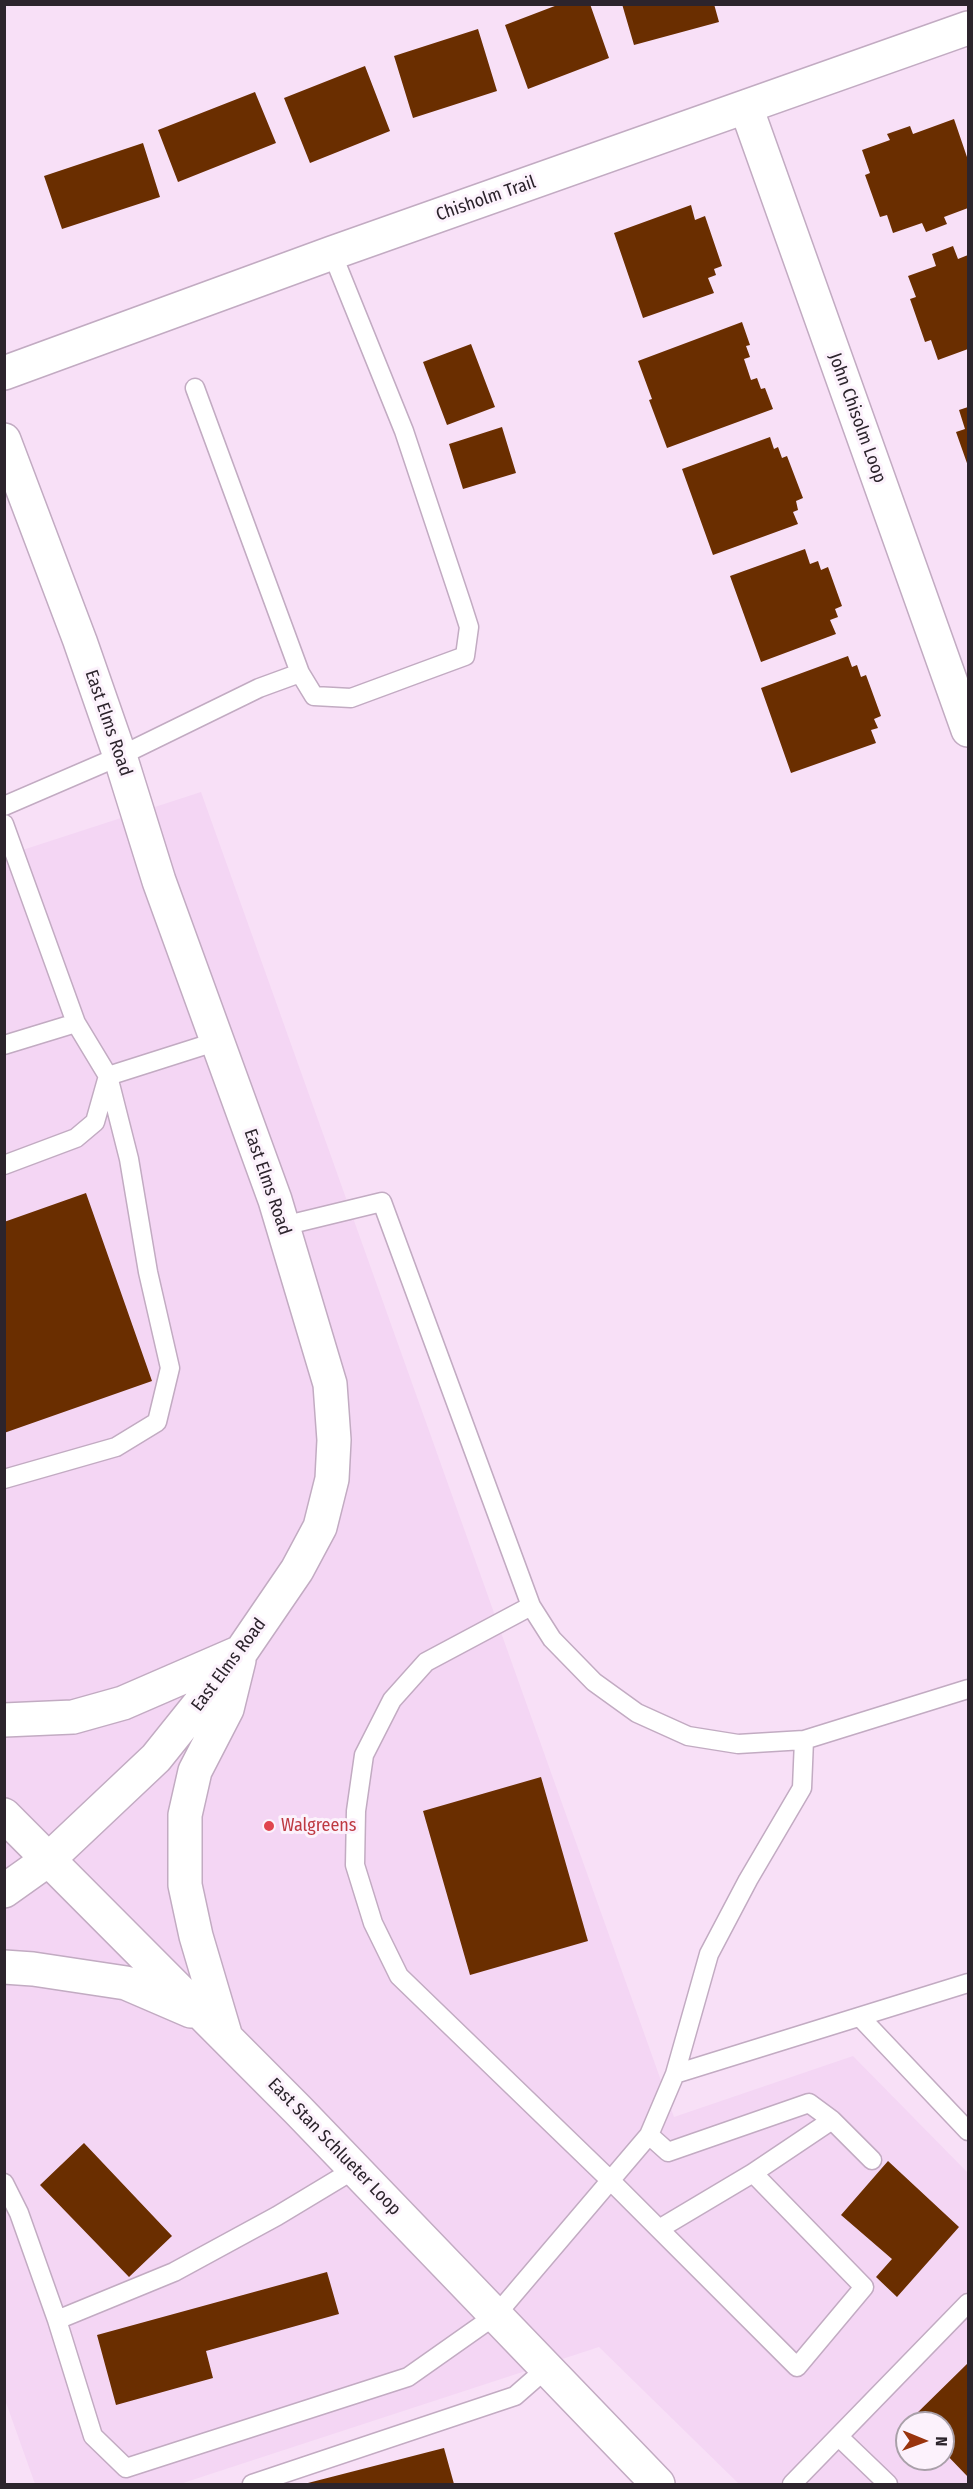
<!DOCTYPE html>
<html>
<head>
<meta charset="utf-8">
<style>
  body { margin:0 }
  #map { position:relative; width:973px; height:2489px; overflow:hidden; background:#f8e0f7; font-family:"Fira Sans Condensed",sans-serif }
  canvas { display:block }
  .frame { position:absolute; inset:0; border:6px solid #2c242c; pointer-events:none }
  .north { position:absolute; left:895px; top:2411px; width:60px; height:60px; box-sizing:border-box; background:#fcf2fc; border:2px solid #a9a0a9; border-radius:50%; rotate:91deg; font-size:16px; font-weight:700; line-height:24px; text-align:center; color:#2c242c }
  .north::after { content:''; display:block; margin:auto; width:21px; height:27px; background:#99330d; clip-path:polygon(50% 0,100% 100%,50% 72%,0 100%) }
</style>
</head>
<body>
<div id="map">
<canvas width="973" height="2489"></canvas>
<div class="frame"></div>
<div class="north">N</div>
</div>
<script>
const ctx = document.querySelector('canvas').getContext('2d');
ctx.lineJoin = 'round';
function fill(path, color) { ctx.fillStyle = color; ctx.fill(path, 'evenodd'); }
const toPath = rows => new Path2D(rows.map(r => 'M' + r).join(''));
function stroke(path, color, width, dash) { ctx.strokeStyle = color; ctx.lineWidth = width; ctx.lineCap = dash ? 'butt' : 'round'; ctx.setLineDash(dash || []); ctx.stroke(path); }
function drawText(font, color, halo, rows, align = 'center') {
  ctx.font = font + ' "Fira Sans Condensed",sans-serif'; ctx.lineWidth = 6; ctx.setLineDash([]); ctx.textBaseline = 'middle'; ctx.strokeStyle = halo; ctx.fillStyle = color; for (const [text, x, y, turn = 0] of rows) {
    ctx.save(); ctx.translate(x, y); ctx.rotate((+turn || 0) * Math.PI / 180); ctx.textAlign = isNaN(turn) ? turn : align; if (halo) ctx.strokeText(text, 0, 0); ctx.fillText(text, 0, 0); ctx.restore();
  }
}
const built = toPath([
  [201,792,674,2117,853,2056,968,2173,968,2484,739,2484,599,2347,180,2484,35,2484,4,2397,4,856],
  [907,2423,943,2423,943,2459,907,2459]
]);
const building = toPath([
  [560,4,590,4,609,58,528,89,505,25],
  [622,4,714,4,719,22,634,45],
  [478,29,497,91,413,118,394,56],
  [365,66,390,131,310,163,284,98],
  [255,92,276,143,178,182,158,130],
  [954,119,968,160,968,208,944,217,947,224,926,232,922,223,893,233,887,215,880,217,865,175,870,173,862,150,890,140,887,134,910,126,913,134],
  [143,143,160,197,62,229,44,176],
  [691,205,695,220,705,216,722,266,714,269,716,275,708,278,714,293,643,318,614,233],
  [953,246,958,259,968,255,968,349,938,360,931,340,925,342,910,299,916,297,908,276,936,266,932,254],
  [742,322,750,345,746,346,750,357,744,359,751,380,757,378,761,389,765,388,773,409,667,448,649,400,652,399,638,361],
  [471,344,495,407,447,425,423,362],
  [968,407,968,466,956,432,965,429,959,410],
  [502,427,516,473,463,489,449,444],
  [770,437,774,449,778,447,782,458,787,456,803,498,796,501,798,510,793,512,798,524,713,555,682,469],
  [805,549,810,564,818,561,821,570,828,567,842,606,835,609,838,617,830,620,836,634,761,662,730,576],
  [848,656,852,667,857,665,861,677,866,675,881,716,874,719,878,728,871,730,876,743,791,773,761,688],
  [86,1193,152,1381,4,1433,4,1222],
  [541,1777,588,1941,470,1975,423,1811],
  [84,2143,172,2236,129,2277,40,2185],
  [888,2161,959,2227,897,2297,876,2277,892,2259,841,2215],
  [327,2272,339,2314,206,2351,213,2378,116,2405,97,2335],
  [968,2363,968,2477,943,2451,943,2423,916,2423,912,2418],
  [444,2448,454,2484,304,2484]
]);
const lane = toPath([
  [195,388,300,673],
  [4,806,120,756,259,688,300,673,314,696,351,698,465,656,469,627,461,602,404,431,332,253],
  [4,824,76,1023,108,1076,129,1159,148,1272,170,1368,157,1422,116,1447,4,1479],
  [4,1045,76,1023],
  [4,1165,76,1138,95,1122,108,1076,218,1041],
  [283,1226,382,1202,531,1606,552,1639,594,1682,637,1713,688,1736,738,1744,804,1740,968,1689],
  [531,1606,426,1662,392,1700,364,1755,356,1811,355,1865,373,1923,399,1976,610,2180,797,2367,864,2287,753,2173,832,2120,872,2160],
  [860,2017,968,2131],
  [675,2074,968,1983],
  [649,2135,668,2152,809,2103,832,2120],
  [4,2183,19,2213,57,2320,93,2436,126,2468,408,2377,496,2315,649,2135,675,2074,709,1954,748,1880,802,1788,804,1740],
  [659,2229,753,2173],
  [57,2320,174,2272,277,2216,355,2169],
  [839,2437,888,2484],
  [252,2484,515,2396,547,2368],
  [792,2484,968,2303]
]);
const street = toPath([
  [746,107,968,730],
  [4,373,332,253,968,28]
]);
const secondary = toPath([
  [4,440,80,641,120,756,159,881,275,1200,330,1384,334,1440,332,1479,320,1527,297,1570,241,1652,156,1758,49,1859,4,1891],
  [4,1720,73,1717,123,1703,236,1654],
  [4,1815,298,2110,658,2484],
  [4,1967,33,1969,126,1983,191,2011],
  [225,2034,196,1936,185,1885,185,1815,195,1771,227,1709,239,1660]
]);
const markers = [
  [269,1826,6,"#e0444e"]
];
const streetNames = [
  ["Chisholm Trail",486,199,-19],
  ["John Chisolm Loop",857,418,70],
  ["East Elms Road",108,723,71],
  ["East Elms Road",267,1182,71],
  ["East Elms Road",229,1665,-53],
  ["East Stan Schlueter Loop",334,2147,46]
];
const healthNames = [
  ["Walgreens",281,1826]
];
fill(built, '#f4d6f4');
fill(building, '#6a2e00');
stroke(lane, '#c2abc2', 21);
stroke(street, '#c2abc2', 36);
stroke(secondary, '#c2abc2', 36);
stroke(lane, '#fff', 18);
stroke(street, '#fff', 33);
stroke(secondary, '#fff', 33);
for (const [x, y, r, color] of markers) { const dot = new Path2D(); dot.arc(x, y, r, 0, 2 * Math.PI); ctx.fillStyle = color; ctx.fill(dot); stroke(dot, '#fcf2fc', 2); }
drawText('18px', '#2c242c', '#fcf2fc', streetNames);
drawText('18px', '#be3a42', '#fcf2fc', healthNames, 'left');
</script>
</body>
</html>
